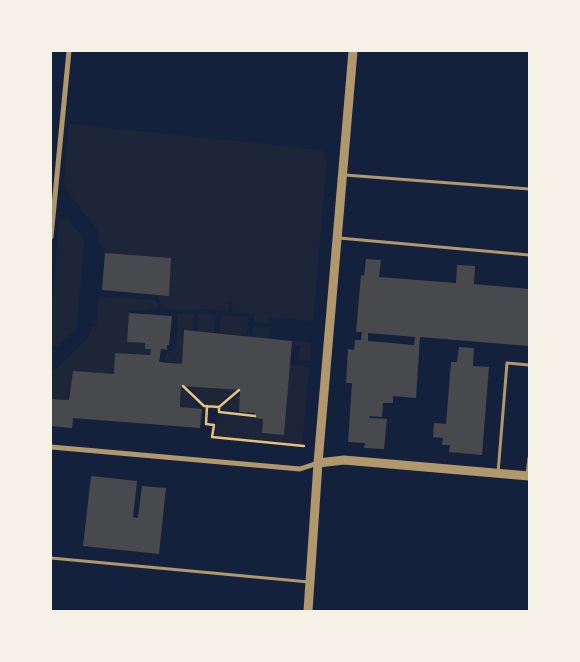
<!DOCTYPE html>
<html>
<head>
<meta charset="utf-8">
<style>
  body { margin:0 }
  #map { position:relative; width:580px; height:662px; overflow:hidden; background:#14213d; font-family:"Source Sans 3",sans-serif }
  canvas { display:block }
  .frame { position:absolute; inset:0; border:52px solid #f6f1e7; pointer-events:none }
</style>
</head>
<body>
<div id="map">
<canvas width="580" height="662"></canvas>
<div class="frame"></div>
</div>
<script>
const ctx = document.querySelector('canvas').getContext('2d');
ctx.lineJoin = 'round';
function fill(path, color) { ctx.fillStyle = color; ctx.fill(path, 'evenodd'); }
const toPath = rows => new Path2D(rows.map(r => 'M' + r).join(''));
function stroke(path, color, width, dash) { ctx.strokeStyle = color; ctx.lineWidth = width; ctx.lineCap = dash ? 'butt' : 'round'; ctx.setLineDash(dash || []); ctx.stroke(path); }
const green = toPath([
  [69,124,297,147,322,151,327,155,313,321,270,318,269,323,254,322,254,314,232,312,233,303,229,302,228,312,204,309,180,311,164,309,156,294,169,295,171,258,105,253,102,244,99,244,99,236,96,229,66,190,64,185],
  [67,219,82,235,84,241,77,325,75,331,56,347,51,345,51,321,59,223,60,220],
  [99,296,155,300,160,309,149,308,147,311,129,311,127,342,145,343,145,349,151,349,150,355,116,353,114,374,70,390,69,400,52,399,51,410,51,373,88,338,92,327,96,327],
  [194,313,193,331,184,331,182,364,166,362,166,355,176,348,178,314],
  [206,313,216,315,214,333,199,332,197,327,198,314],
  [221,315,248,317,247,335,219,333],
  [253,326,269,327,268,339,257,338,257,334,252,334],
  [294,341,308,342,311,346,310,361,299,360,300,346,293,345],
  [290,364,309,367,302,444,215,436,217,414,263,419,262,433,284,435],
  [187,386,237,390,217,405,205,405],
  [181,387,202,409,180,407],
  [240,393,239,411,222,410,222,407]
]);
const building = toPath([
  [105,253,171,258,169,296,102,290],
  [366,259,381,260,379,277,456,283,457,265,475,266,474,284,529,289,529,346,420,337,416,398,393,396,393,403,383,403,382,417,370,416,369,418,387,419,384,449,364,448,365,443,348,442,352,383,346,383,348,349,354,350,355,340,361,340,362,332,356,332,361,275,364,276],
  [368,333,415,337,414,345,368,341],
  [129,313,172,316,169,345,167,345,167,350,161,349,159,362,182,364,184,330,292,341,284,435,262,433,263,419,255,418,255,413,239,412,240,390,181,386,180,407,202,409,200,428,73,418,72,428,51,426,52,399,69,400,73,371,114,374,115,353,150,355,151,349,145,349,145,343,127,342],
  [459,347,474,348,473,366,489,367,482,455,449,452,450,445,442,445,443,438,433,437,434,423,446,424,451,362,457,362],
  [91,476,137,481,133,517,138,518,142,486,166,488,159,554,83,546]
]);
const path = toPath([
  [183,386,204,406,219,407],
  [239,390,219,407,219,412,255,416],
  [207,406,206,424,214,425,212,437,304,446]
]);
const service = toPath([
  [345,175,529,189],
  [339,238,529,255],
  [498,473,507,363,529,365],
  [527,475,529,458],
  [51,558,309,582]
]);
const minor = toPath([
  [51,237,69,51],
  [51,447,300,469,318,463]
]);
const tertiary = toPath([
  [318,463,344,460,529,476],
  [308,611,318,463,353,51]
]);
fill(green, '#1d2539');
fill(building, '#48494c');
stroke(path, '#e5c07b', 2.5);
stroke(service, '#b1986c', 3);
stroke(minor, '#b1986c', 5);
stroke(tertiary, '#b1986c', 9);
</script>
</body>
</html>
